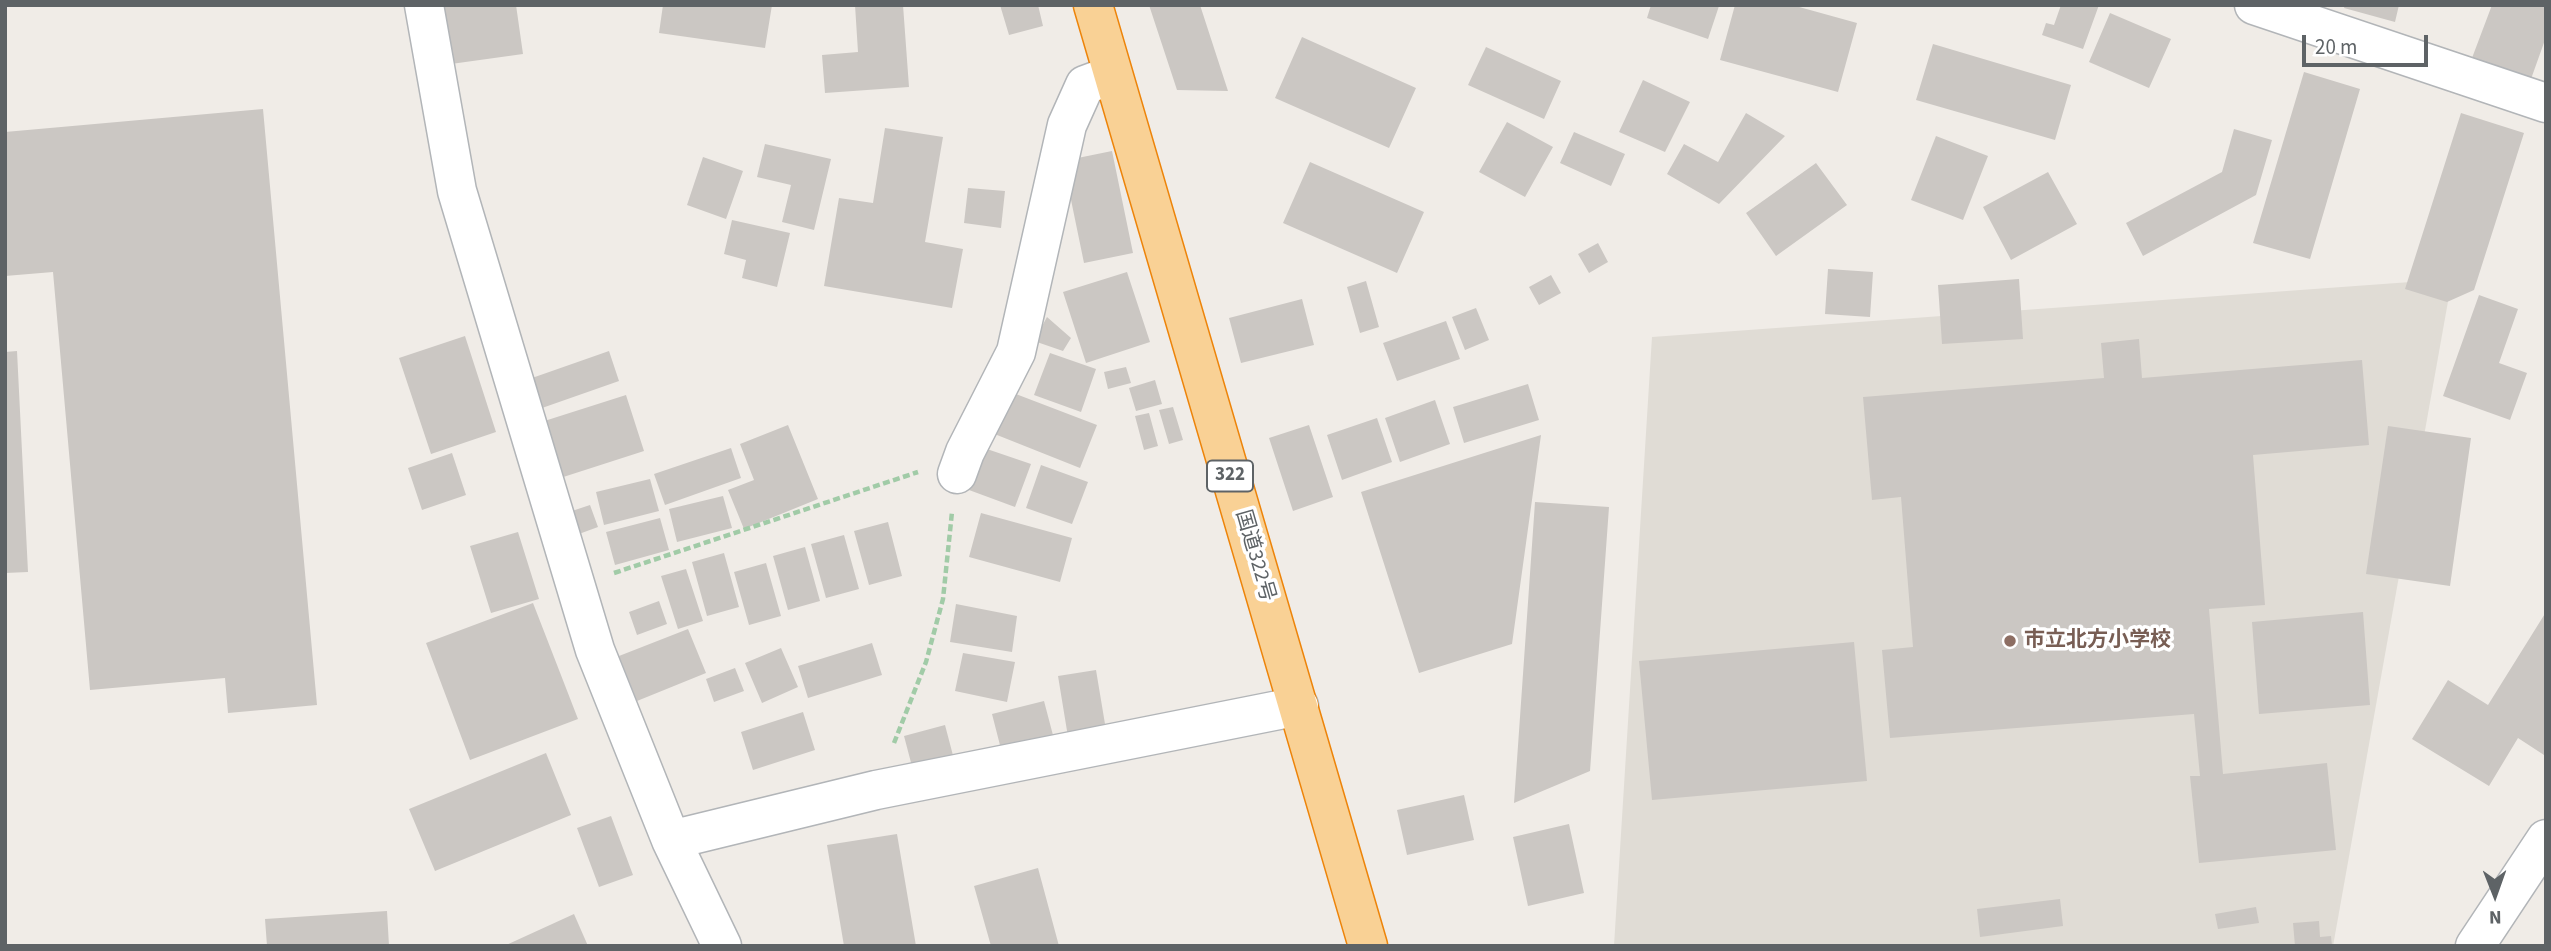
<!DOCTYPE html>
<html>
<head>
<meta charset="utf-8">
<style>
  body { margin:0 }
  #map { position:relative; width:2551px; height:951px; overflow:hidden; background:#f0ece7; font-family:"Source Sans 3",sans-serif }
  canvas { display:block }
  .frame { position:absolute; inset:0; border:7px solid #5e6366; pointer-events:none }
  .north { position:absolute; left:2460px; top:860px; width:70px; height:70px; -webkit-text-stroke:5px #fff; paint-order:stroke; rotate:179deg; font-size:19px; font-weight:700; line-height:28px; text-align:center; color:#5e6366 }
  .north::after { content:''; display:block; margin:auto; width:24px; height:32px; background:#5e6366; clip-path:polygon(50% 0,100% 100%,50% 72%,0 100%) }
  .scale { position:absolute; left:2302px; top:35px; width:126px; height:32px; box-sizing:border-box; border:4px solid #5e6366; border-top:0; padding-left:9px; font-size:21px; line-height:24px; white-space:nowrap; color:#5e6366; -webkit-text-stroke:5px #fff; paint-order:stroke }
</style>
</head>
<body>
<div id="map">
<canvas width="2551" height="951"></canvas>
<div class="frame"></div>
<div class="north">N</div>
<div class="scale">20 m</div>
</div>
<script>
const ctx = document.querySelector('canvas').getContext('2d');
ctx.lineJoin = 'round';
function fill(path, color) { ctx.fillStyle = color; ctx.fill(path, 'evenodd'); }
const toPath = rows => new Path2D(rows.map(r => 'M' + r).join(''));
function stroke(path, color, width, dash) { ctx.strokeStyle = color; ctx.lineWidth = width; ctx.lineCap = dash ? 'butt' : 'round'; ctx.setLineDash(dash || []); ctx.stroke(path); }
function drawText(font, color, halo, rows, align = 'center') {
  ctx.font = font + ' "Source Sans 3","Noto Sans JP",sans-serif'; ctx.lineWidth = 7; ctx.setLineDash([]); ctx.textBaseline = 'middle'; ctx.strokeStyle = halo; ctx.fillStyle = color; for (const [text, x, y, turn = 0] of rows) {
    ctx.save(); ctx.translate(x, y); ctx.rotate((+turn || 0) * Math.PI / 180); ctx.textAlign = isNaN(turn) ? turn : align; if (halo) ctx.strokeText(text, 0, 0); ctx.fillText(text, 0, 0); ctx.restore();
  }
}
const education = toPath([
  [2452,279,2333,946,1614,946,1652,337]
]);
const building = toPath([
  [406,5,516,5,523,54,415,69],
  [663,5,772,5,765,48,659,33],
  [855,5,903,5,909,87,825,93,822,55,858,52],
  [1000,5,1038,5,1043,26,1009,35],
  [1149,5,1200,5,1228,91,1177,90],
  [1651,5,1717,5,1719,6,1708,39,1647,18],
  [1735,5,1792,5,1857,23,1838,92,1720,60],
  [2061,5,2099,5,2083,49,2042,35,2046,23,2054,25],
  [2345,5,2399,5,2395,22,2344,8],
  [2492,5,2546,5,2546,37,2531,79,2472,58],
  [2110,13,2171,39,2149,88,2089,62],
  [1302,37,1416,88,1389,148,1275,98],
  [1933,44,2071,85,2055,140,1916,100],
  [1486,47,1561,81,1544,119,1468,85],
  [2304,72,2360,89,2310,259,2253,243],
  [1643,80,1690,102,1665,152,1619,132],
  [263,109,317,705,228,713,225,678,90,690,53,272,5,276,5,132],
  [1746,113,1785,136,1719,204,1667,174,1684,144,1718,162],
  [2461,113,2524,133,2474,290,2447,302,2405,289],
  [1507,122,1553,147,1525,197,1479,172],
  [885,128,943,137,925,242,963,249,952,308,824,286,839,198,873,203],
  [2234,129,2272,140,2256,195,2143,256,2126,223,2222,172],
  [1574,132,1625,154,1611,186,1560,163],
  [1936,136,1988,156,1963,220,1911,200],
  [765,144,831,159,814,230,782,222,791,185,757,177],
  [1112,151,1133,253,1084,263,1063,161],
  [703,157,743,171,726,219,687,205],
  [1310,162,1424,212,1397,273,1283,223],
  [1816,163,1847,205,1776,256,1746,213],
  [2048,172,2077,224,2011,260,1983,207],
  [968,188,1005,191,1001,228,964,223],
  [732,220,790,233,777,287,742,278,746,260,724,254],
  [1598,243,1608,262,1589,273,1578,254],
  [1828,269,1873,272,1870,317,1825,314],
  [1127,272,1150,342,1086,363,1063,292],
  [1551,275,1561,293,1539,305,1529,287],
  [2019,279,2023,339,1942,344,1938,285],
  [1366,281,1379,327,1360,333,1347,287],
  [2479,295,2518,309,2499,363,2527,373,2510,420,2443,396],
  [1302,299,1314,345,1241,363,1229,318],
  [1476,308,1489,340,1465,350,1452,317],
  [1047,317,1071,338,1063,351,1034,341],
  [1446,321,1460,359,1397,381,1383,343],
  [465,336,496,432,431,454,399,358],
  [2139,339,2142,378,2362,360,2369,445,2253,455,2265,605,2209,609,2223,774,2327,763,2336,850,2199,863,2190,776,2200,776,2194,714,1890,738,1882,650,1913,647,1901,497,1872,500,1863,397,2104,378,2101,343],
  [17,351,28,572,5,573,5,352],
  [609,351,619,381,542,408,532,378],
  [1050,353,1096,369,1081,412,1034,395],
  [1126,367,1131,383,1108,389,1104,372],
  [1155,380,1162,404,1136,411,1129,388],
  [1528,384,1539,420,1464,443,1453,407],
  [1008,391,1097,425,1080,468,992,433],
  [626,395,644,451,554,480,535,424],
  [1435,400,1450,444,1400,462,1385,418],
  [1173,407,1183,440,1169,444,1159,410],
  [1149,413,1158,446,1144,450,1135,416],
  [1377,418,1392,462,1342,480,1327,435],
  [788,425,818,499,744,529,728,490,754,480,740,444],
  [1309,425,1333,497,1293,511,1269,438],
  [2388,426,2471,438,2450,586,2366,574],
  [1541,435,1512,644,1419,673,1361,492],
  [731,448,741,478,665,505,654,474],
  [984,448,1031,464,1015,507,969,490],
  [452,453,466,495,422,510,408,468],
  [1041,465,1088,482,1072,524,1026,508],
  [650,479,659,511,604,525,596,492],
  [723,496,732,528,677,542,669,509],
  [1535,502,1609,507,1590,771,1514,803],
  [590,505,598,527,568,538,560,515],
  [981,513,1072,538,1060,582,969,557],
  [660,518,669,550,615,565,606,532],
  [888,522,902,576,869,585,854,531],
  [518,532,539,599,491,613,470,546],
  [844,535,859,589,826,598,811,544],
  [805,547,820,601,788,610,773,556],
  [724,553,739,607,707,616,692,562],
  [766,563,781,616,749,625,734,572],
  [686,569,703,621,678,629,661,576],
  [659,601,667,624,637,635,629,612],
  [533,603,578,719,470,760,426,643],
  [956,604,1017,616,1012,652,950,642],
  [2363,612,2370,705,2259,714,2252,622],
  [2546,612,2544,755,2518,738,2489,786,2412,739,2448,680,2488,705],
  [688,629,706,673,637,701,619,656],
  [1854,642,1867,781,1652,800,1639,661],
  [872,643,882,675,808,698,798,666],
  [781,648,798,687,762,703,745,663],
  [963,653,1015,662,1007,702,955,691],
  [735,668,744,691,714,702,706,679],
  [1096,670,1107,736,1069,743,1058,676],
  [1044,701,1054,739,1002,753,992,714],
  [803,712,815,750,753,770,741,732],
  [945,725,955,763,914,774,904,736],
  [546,753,571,815,435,871,409,809],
  [1464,795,1474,840,1407,855,1397,810],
  [611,816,633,875,599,887,577,828],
  [1569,824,1584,893,1528,906,1513,837],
  [897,834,916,946,844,946,827,845],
  [1038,868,1059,946,991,946,974,886],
  [2060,899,2063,926,1980,937,1977,909],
  [2256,907,2259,923,2218,929,2215,914],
  [387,911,389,946,267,946,265,919],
  [574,914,588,946,504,946],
  [2319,921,2320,937,2331,936,2332,946,2295,946,2293,923]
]);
const path = toPath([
  [614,573,918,472],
  [894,743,926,662,943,599,952,512]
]);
const minor = toPath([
  [424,5,457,191,595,650,671,840,722,946],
  [2254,5,2546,103],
  [957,474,965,452,1016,352,1067,125,1085,85,1112,75],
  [671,840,876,790,1299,706],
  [2475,946,2546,839]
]);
const highway = toPath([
  [1093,5,1368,946]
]);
const markers = [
  [2010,641,7,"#8d6e63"]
];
const shields = [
  [1230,476,46]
];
const shieldNames = [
  ["322",1230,476]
];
const streetNames = [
  ["国道322号",1254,556,74]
];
const educationNames = [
  ["市立北方小学校",2024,641]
];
fill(education, '#e0dcd5');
fill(building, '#cbc7c3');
stroke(minor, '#b2b5b8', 41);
stroke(highway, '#ed840a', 41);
stroke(path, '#a1cba7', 4.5, [7, 3.5]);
stroke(minor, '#fff', 38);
stroke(highway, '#f9d195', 38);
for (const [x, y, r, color] of markers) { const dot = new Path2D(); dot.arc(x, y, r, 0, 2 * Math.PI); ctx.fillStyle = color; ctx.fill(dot); stroke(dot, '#fff', 2.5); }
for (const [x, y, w] of shields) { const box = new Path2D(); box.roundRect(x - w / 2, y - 15.5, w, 31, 5); ctx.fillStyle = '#fff'; ctx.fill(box); stroke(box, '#5e6366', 2); }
drawText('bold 19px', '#5e6366', null, shieldNames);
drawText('21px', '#5e6366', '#fff', streetNames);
drawText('bold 21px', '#785e54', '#fff', educationNames, 'left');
</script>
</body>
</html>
